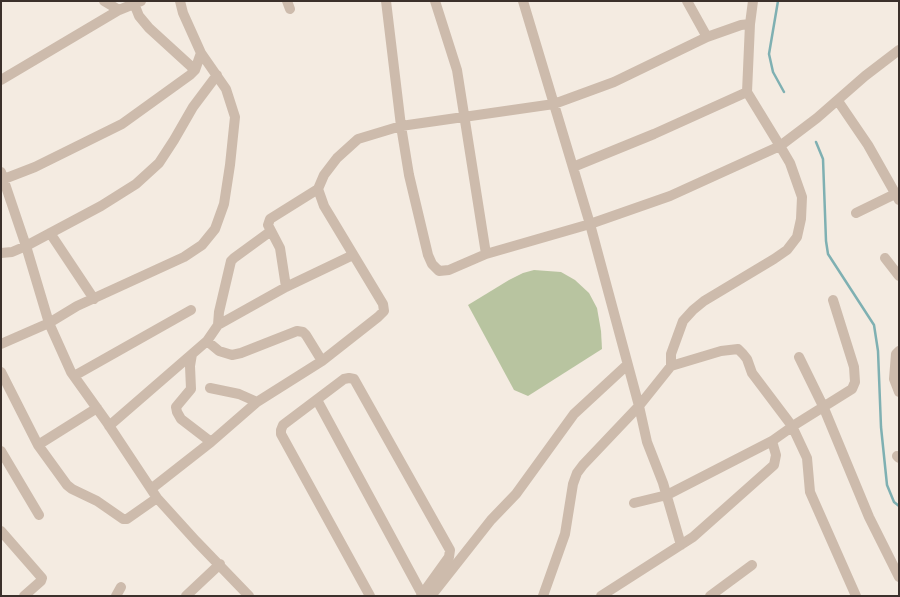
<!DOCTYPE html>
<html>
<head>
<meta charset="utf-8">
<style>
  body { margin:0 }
  #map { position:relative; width:900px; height:597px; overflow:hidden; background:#f4ebe1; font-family:Ubuntu,sans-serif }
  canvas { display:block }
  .frame { position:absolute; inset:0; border:2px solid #3b302b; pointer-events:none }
</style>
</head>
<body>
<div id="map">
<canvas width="900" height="597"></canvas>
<div class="frame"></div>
</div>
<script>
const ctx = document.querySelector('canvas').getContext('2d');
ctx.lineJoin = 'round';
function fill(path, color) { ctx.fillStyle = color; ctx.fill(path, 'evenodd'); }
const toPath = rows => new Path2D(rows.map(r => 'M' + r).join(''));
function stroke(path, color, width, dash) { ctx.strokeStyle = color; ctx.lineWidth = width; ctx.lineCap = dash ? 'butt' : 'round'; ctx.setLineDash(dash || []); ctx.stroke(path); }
const green = toPath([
  [534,270,561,272,575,280,589,293,597,308,601,331,602,349,528,396,514,390,468,305,509,280,523,273]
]);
const stream = toPath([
  [778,1,769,54,773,72,784,92],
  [816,142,823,159,826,241,828,254,874,325,878,351,881,427,887,485,894,502,899,506]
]);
const minor = toPath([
  [104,1,119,10],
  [133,1,139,16,149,28,195,70],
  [287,1,290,9],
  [386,1,401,126,409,175,428,255,432,264,439,271,449,270,486,254,590,224,670,196,780,146,817,118,865,76,899,50],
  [435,1,457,70,486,254],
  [523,1,590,224,639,406,647,442,663,483,681,545],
  [687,1,707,37],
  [1,80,119,10,141,1],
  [838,101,868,145,899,200],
  [573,167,654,134,747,92,750,24],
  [1,172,26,246,49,323,71,372,106,421,157,498,196,541,249,596],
  [4,179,35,167,122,124,190,75,195,70,201,53],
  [856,213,895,194],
  [50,233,94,299],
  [1,253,12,252,26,246,101,206,136,184,159,163,174,140,193,107,217,75],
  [885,258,899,276],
  [286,287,280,248,268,225,270,219,318,189,324,175,337,158,358,139,401,126,554,104,614,82,707,37,741,25,750,24,753,1],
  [218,325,286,287,353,255],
  [207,341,219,351,232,355,241,353,297,331,303,332,306,335,322,361],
  [1,344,49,323,77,306,184,257,202,245,215,229,224,204,230,165,235,117,226,89,201,53,183,13,180,1],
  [899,351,896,354,894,379,899,392],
  [192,354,190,366,191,389,176,407,177,412,181,419,211,442],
  [799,357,823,406,869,517,899,577],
  [671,366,721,351,738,349,743,354,747,359,752,373,792,426,807,458,810,492,856,596],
  [1,372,38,445,67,485,72,489,97,501,123,519,127,519,157,498],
  [74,376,191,310],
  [210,388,239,394,257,402],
  [317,400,422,594],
  [109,426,207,341,218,325,219,312,231,261,234,258,271,231],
  [38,445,97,408],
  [1,451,39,515],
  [897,456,899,458],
  [151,489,211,442,257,402,322,361,378,317,384,311,383,304,324,206,318,189],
  [634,503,667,495,772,441,796,424,852,389,855,382,854,367,833,300],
  [1,531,42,578,41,581,24,596],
  [116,596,121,587],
  [186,596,220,564],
  [370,596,281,434,281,430,283,425,344,379,349,378,354,379,450,550,449,557,421,596],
  [431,596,491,520,516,494,574,414,627,365],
  [543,596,565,534,573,484,577,473,583,465,639,406,671,366,671,354,683,321,693,310,704,301,774,259,787,250,797,237,801,219,802,197,790,163,780,146,747,92],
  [601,596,693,537,774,465,776,455,772,441],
  [710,596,752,565]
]);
fill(green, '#b8c4a0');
stroke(stream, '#7fb0b2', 2.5);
stroke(minor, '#cdbbac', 10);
</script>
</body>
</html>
